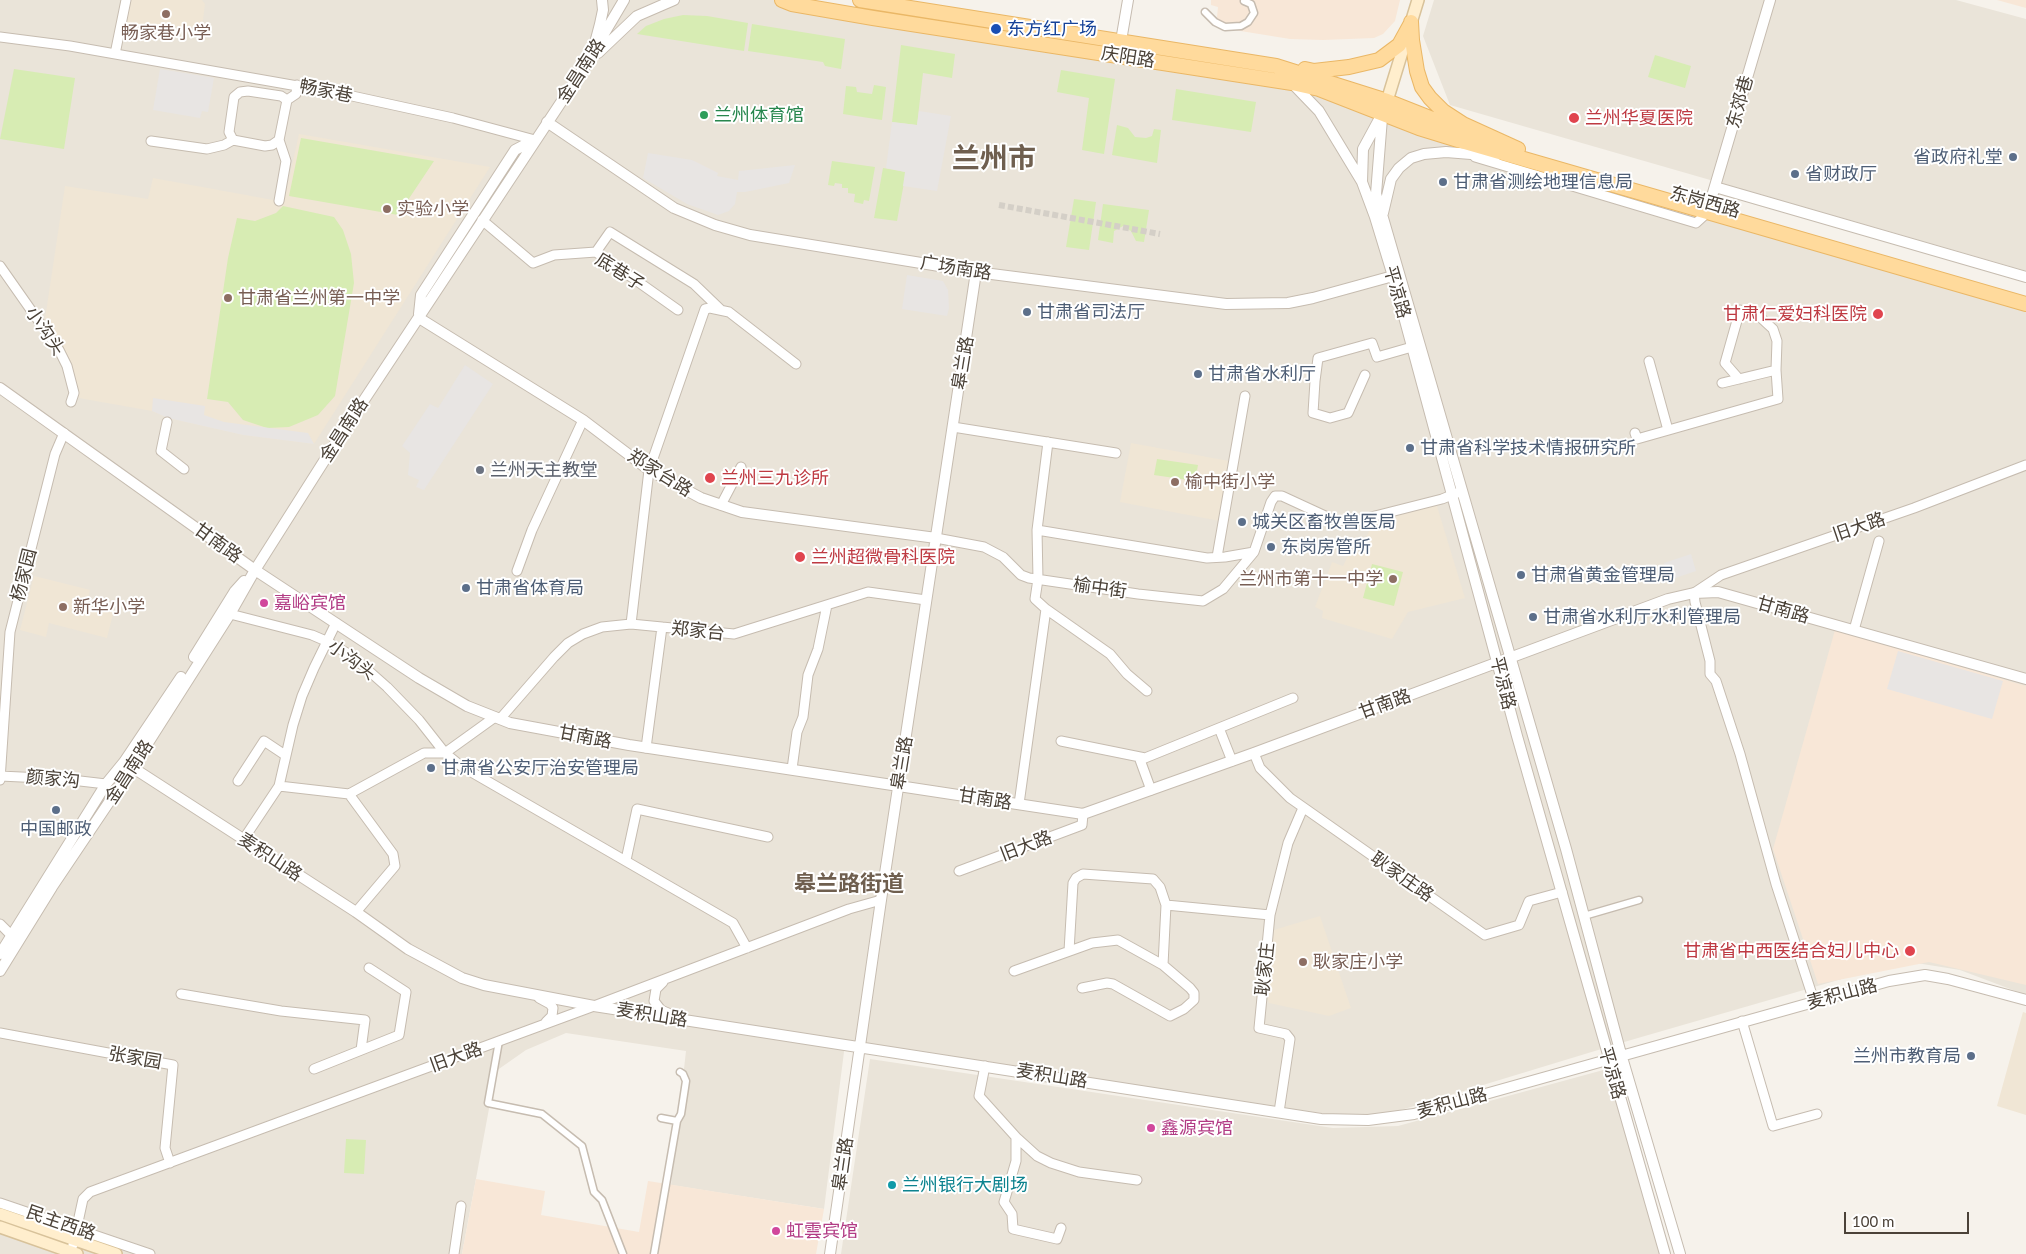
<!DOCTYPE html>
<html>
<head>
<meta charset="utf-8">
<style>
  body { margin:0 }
  #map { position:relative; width:2026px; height:1254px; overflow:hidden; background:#f6f2eb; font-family:Lato,sans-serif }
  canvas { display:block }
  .scale { position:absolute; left:1844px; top:1212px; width:125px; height:22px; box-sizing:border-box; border:2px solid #4b4238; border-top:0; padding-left:6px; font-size:15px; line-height:18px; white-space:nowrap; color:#4b4238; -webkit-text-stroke:4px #fff; paint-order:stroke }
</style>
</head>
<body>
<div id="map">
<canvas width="2026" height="1254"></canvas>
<div class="scale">100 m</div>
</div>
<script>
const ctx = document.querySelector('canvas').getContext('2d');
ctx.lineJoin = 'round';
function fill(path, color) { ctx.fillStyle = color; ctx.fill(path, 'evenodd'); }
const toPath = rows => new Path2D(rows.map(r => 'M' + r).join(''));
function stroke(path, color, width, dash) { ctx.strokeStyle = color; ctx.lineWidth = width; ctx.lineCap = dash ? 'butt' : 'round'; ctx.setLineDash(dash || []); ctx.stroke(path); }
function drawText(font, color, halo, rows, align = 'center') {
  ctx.font = font + ' Lato,"Noto Sans SC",sans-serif'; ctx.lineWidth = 4; ctx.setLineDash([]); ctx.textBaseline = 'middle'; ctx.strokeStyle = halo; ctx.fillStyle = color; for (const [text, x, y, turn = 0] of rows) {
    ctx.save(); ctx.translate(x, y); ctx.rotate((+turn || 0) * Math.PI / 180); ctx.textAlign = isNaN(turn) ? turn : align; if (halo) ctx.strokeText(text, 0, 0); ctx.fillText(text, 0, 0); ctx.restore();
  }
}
const residential = toPath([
  [0,0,782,0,1292,83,2026,312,2026,995,1960,970,1904,961,1631,1040,1368,1120,845,1044,824,1209,671,1185,686,1051,566,1033,526,1050,496,1071,462,1254,0,1254],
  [1434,0,1956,0,2026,19,2026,271,1450,105,1423,36],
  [870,1059,1333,1128,1398,1126,1607,1069,1663,1254,841,1254]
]);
const commercial = toPath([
  [1211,0,1400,0,1395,21,1383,34,1374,38,1323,40,1290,39,1216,27,1218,7,1211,5],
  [1997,0,2026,0,2026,8],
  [1835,630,2026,686,2026,985,1929,962,1818,984,1773,849],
  [476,1179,545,1191,541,1215,639,1232,648,1181,824,1209,816,1254,462,1254]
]);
const education = toPath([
  [128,0,202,0,205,4,202,28,126,23],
  [299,134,490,167,314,444,243,435,168,418,152,411,79,398,69,359,45,319,65,186,148,199,153,178,284,202],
  [1131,443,1229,461,1220,521,1120,502],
  [1436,503,1465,598,1408,612,1392,639,1322,618,1323,611,1315,607,1332,562,1343,566,1350,552,1359,553,1372,525,1367,520],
  [34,576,90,590,87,603,114,610,107,638,49,623,46,637,20,630],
  [1320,916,1351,1008,1329,1016,1269,1003,1266,995,1274,930],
  [2023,1012,2026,1013,2026,1115,1997,1106]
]);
const green = toPath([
  [683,15,707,16,748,23,744,51,637,34,646,26,664,19],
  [752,24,845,39,841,69,825,66,823,62,748,51],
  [901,45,955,54,952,78,923,73,917,125,892,122],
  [1655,55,1691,66,1685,88,1648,77],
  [14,69,75,78,64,149,0,139],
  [1061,70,1115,79,1104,154,1082,150,1089,98,1057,92],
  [874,85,886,87,882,120,843,114,846,86,856,87,857,92,872,94],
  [1176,89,1256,102,1251,132,1172,120],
  [1117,125,1128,128,1135,137,1146,138,1152,136,1154,129,1161,130,1157,163,1112,155],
  [301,138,434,161,398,215,289,196],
  [832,161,875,167,869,201,864,200,863,204,854,202,855,194,848,193,848,188,842,188,842,184,835,183,834,186,828,185],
  [883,168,906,172,897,221,874,218],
  [1074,199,1096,202,1089,250,1066,247],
  [1103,204,1149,210,1144,242,1136,241,1131,231,1123,226,1114,231,1113,243,1098,240],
  [283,206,334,217,343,230,351,254,354,283,335,396,318,415,289,427,267,428,243,420,228,402,207,399,228,258,237,218,255,221,276,213],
  [1157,459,1198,465,1195,481,1154,475],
  [1372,564,1403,572,1394,606,1363,598],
  [346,1139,366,1140,364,1174,344,1173]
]);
const parking = toPath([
  [160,69,214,78,208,112,202,111,200,118,153,110],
  [919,111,951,116,937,191,903,186,905,172,886,168,892,122,917,125],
  [648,153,692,160,718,173,717,176,738,180,739,171,795,165,789,183,745,192,737,192,735,204,729,211,718,215,687,204,643,178],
  [907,275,943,281,948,290,949,308,947,316,902,309],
  [465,365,493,384,424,490,416,487,419,480,408,475,410,453,402,446,430,404,438,408],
  [153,398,205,406,204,415,224,422,308,433,314,444,243,435,168,418,152,411],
  [1691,554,1696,571,1669,580,1664,563],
  [1898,651,2003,681,1992,719,1887,689]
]);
const pedestrianTunnel = toPath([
  [999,205,1160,234]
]);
const pedestrian = toPath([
  [1205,12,1215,22,1225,27,1241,26,1248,22,1254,13,1251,4,1244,1],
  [1584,916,1639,900],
  [499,1041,488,1103,542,1114,582,1146,594,1192,602,1200,623,1254],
  [661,1118,677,1121],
  [654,1254,677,1121,681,1114,686,1081,683,1074,680,1072]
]);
const minor = toPath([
  [0,37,70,46,343,94,453,118,535,140],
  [115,54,126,0],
  [279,140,272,145,265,146,233,140,229,132,234,97,240,92,248,91,281,96,287,100],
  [151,141,207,149,224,145,233,140],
  [1475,157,1696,223,1708,212],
  [279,201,286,161,279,140,287,100,296,94,297,85],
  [482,220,533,263,554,255,596,252,678,310],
  [596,252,610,232,694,284,721,310],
  [0,266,59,350,67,366,74,393,71,402],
  [1649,361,1668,430],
  [1365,375,1348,413,1330,418,1313,413,1315,381,1318,358,1372,343,1377,357,1412,347],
  [1739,379,1725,363,1740,310,1760,317,1773,329,1777,341,1776,370],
  [167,422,161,451,184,469],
  [953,427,1116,453],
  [1635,433,1637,439,1778,399,1776,370,1722,383],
  [721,505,741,467],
  [1037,530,1207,558,1225,557,1254,552,1271,502,1275,496,1282,496,1334,520,1344,521,1359,520,1442,499,1462,491],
  [936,538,984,547,1003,557,1021,575,1029,578,1138,594,1203,601,1223,589,1254,552],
  [1217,557,1245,396],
  [517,571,532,530,583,420],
  [1046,609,1110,654,1127,674,1147,691],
  [230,614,312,635,326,641,352,656,387,687,419,720,445,753,461,766,733,923,747,948],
  [631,624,649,470,705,309,710,308,729,312,796,364],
  [1854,630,1879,541],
  [500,719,554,657,568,643,583,634,602,627,631,624,734,634,868,592,926,600],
  [1219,728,1293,698],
  [1061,741,1145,758,1219,728,1232,761],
  [646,748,662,627],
  [1254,753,1260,768,1290,798,1485,935,1519,925,1529,901,1562,892],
  [1139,757,1151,790],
  [792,769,797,732,803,717,808,675,818,649,827,605],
  [0,776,63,779,106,784],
  [0,780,10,632,55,454,64,433],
  [238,781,264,741,285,755],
  [279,786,349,794,424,753,445,753,495,717],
  [349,794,393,854,395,866,356,912],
  [1019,804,1046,609,1035,599,1038,579,1037,530,1048,442],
  [243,840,279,786,293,725,302,696,314,668,336,623],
  [626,860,637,809,768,837],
  [959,871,1082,825,1083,814],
  [0,924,12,936],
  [1069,951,1073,883,1076,878,1083,874,1153,879,1160,887,1166,905],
  [1014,971,1092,943,1118,940,1163,965],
  [663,982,656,989,654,1001,661,1010,675,1016],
  [1082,988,1107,983,1113,984,1170,1016,1184,1009,1194,1000,1194,993,1190,988,1163,965,1166,905,1270,915],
  [181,994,281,1011,365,1020,361,1050],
  [539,998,550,1004,553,1008,552,1016,546,1022],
  [1814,1001,1776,884,1740,754,1716,681,1710,674,1710,661,1695,602,1694,593,1721,575,1914,508,2026,465],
  [1742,1021,1773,1126,1817,1114],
  [0,1033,173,1065,165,1148,170,1163],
  [985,1066,979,1096,1016,1137,1016,1161,1004,1202,1012,1214,1013,1229,1057,1239,1061,1228],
  [314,1069,399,1035,406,992,369,968],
  [1279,1112,1290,1039,1286,1034,1259,1028,1270,915,1288,843,1303,808],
  [1016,1137,1037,1156,1051,1163,1079,1172,1137,1180],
  [0,1203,150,1254],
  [73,1245,83,1199,90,1192,594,1006,849,909,881,900],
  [454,1254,461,1206]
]);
const tertiary = toPath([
  [1121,41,1128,0],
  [595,43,600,24,603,10,602,0],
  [598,53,637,16,674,0],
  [1292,83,1319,111,1362,182],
  [1382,114,1363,149,1362,182,1375,217,1393,276,1517,736,1665,1254],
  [1382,118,1376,194,1566,849,1621,1054,1680,1254],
  [547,122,674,208,715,225,750,235,976,272,1226,304,1288,303,1313,298,1393,276],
  [1715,187,2026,277],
  [1710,203,1770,0],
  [1383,213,1391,179,1399,168,1411,158,1424,154,1446,152,1496,156],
  [419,314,421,295,515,150,534,140],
  [419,318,583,420,649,470,701,498,742,512,936,538],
  [0,388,255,570,419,678,467,706,510,723,629,745,1083,814,1254,753,1668,599,1694,593,1718,592,2026,679],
  [194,657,235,591,244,581],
  [124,762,356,912,408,949,462,978,484,985,594,1006,1321,1119,1368,1120,1414,1114,1889,981,1925,975,1948,979,2026,1000],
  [0,954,106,784,124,762,181,677],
  [0,971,52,887,132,768,230,614,255,570,331,450,585,66,624,0],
  [830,1254,881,900,976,272]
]);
const secondary = toPath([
  [1387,101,1418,0],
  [0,1214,116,1254],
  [0,1227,77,1254]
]);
const primary = toPath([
  [782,0,792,4,873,18,1292,83,1319,89,1419,128,1458,140,2026,304],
  [860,0,1276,66,1387,101,1473,135],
  [1411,22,1412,40,1417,71,1422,87,1430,98,1443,111,1463,124,1518,149],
  [1305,69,1314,71,1349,67,1379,60,1399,45,1410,25]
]);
const markers = [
  [166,14,5,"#8d6e63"],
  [996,29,6,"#1a4fb4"],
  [704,115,5,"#2e9e5b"],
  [1574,118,6,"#e0444e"],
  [2013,157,5,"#5c6f8a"],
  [1795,174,5,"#5c6f8a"],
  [1443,182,5,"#5c6f8a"],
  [387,209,5,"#8d6e63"],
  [228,298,5,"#8d6e63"],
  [1027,312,5,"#5c6f8a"],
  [1878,314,6,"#e0444e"],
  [1198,374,5,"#5c6f8a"],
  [1410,448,5,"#5c6f8a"],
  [480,470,5,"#6b7280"],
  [710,478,6,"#e0444e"],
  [1175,482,5,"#8d6e63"],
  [1242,522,5,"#5c6f8a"],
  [1271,547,5,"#5c6f8a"],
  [800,557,6,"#e0444e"],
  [1521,575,5,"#5c6f8a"],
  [1393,579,5,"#8d6e63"],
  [466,588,5,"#5c6f8a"],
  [264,603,5,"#d1479c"],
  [63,607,5,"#8d6e63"],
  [1533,617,5,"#5c6f8a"],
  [431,768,5,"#5c6f8a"],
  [56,810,5,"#5c6f8a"],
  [1910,951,6,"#e0444e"],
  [1303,962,5,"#8d6e63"],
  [1971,1056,5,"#5c6f8a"],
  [1151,1128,5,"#d1479c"],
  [892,1185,5,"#0f9aa8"],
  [776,1231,5,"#d1479c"]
];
const transitNames = [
  ["东方红广场",1007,29]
];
const educationNames = [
  ["畅家巷小学",166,33,"center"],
  ["实验小学",397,209],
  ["甘肃省兰州第一中学",238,298],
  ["榆中街小学",1185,482],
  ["兰州市第十一中学",1383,579,"right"],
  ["新华小学",73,607],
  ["耿家庄小学",1313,962]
];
const streetNames = [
  ["庆阳路",1128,57,9],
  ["金昌南路",581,71,-57],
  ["畅家巷",326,91,11],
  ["东郊巷",1740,102,-74],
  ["东岗西路",1705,202,16],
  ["广场南路",956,268,9],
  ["底巷子",620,272,32],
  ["平凉路",1397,292,74],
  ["小沟头",45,331,56],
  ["皋兰路",963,363,-81],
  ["金昌南路",344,430,-57],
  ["郑家台路",660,473,32],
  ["旧大路",1859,527,-19],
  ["甘南路",218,543,36],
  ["杨家园",24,575,-76],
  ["榆中街",1100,588,8],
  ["甘南路",1783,610,16],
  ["郑家台",698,631,6],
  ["小沟头",352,660,36],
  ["平凉路",1503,683,76],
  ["甘南路",1385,704,-20],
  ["甘南路",585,737,11],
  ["皋兰路",902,763,-81],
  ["金昌南路",129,772,-57],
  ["颜家沟",53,779,5],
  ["甘南路",985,799,9],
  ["旧大路",1026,846,-21],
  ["麦积山路",270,857,33],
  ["耿家庄路",1402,877,35],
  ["耿家庄",1265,969,-84],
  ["麦积山路",1842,994,-15],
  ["麦积山路",652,1015,9],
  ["旧大路",456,1057,-20],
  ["张家园",135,1058,10],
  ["平凉路",1612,1073,74],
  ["麦积山路",1052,1076,9],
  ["麦积山路",1452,1103,-15],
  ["皋兰路",843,1164,-82],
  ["民主西路",61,1223,19]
];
const leisureNames = [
  ["兰州体育馆",714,115]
];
const healthNames = [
  ["兰州华夏医院",1585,118],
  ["甘肃仁爱妇科医院",1867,314,"right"],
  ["兰州三九诊所",721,478],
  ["兰州超微骨科医院",811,557],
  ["甘肃省中西医结合妇儿中心",1899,951,"right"]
];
const serviceNames = [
  ["省政府礼堂",2003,157,"right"],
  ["省财政厅",1805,174],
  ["甘肃省测绘地理信息局",1453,182],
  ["甘肃省司法厅",1037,312],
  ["甘肃省水利厅",1208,374],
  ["甘肃省科学技术情报研究所",1420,448],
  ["城关区畜牧兽医局",1252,522],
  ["东岗房管所",1281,547],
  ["甘肃省黄金管理局",1531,575],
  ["甘肃省体育局",476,588],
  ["甘肃省水利厅水利管理局",1543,617],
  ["甘肃省公安厅治安管理局",441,768],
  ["中国邮政",56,829,"center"],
  ["兰州市教育局",1961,1056,"right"]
];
const worshipNames = [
  ["兰州天主教堂",490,470]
];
const hotelNames = [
  ["嘉峪宾馆",274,603],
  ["鑫源宾馆",1161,1128],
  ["虹雲宾馆",786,1231]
];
const cultureNames = [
  ["兰州银行大剧场",902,1185]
];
const districtNames = [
  ["皋兰路街道",849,884]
];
const townNames = [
  ["兰州市",994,159]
];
fill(residential, '#eae4d9');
fill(commercial, '#f8e7d7');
fill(education, '#f0e6d5');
fill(green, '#d7ecb3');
fill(parking, '#e8e5e3');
stroke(pedestrianTunnel, '#d4cfc7', 6, [6, 3]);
stroke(pedestrian, '#c6bcb0', 9);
stroke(minor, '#c6bcb0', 11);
stroke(tertiary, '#c6bcb0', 12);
stroke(secondary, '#d8c29a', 14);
stroke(primary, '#eab766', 16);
stroke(pedestrian, '#fff', 6);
stroke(minor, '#fff', 9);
stroke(tertiary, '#fff', 10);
stroke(secondary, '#ffeecd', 11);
stroke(primary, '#ffda9c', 14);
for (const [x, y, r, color] of markers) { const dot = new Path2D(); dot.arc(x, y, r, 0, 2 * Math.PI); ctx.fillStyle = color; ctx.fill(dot); stroke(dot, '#fff', 2); }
drawText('18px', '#164399', '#fff', transitNames, 'left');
drawText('18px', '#785e54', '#fff', educationNames, 'left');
drawText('18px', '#4b4238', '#fff', streetNames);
drawText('18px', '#27864d', '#fff', leisureNames, 'left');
drawText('18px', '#be3a42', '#fff', healthNames, 'left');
drawText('18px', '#4e5e75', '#fff', serviceNames, 'left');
drawText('18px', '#5b616d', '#fff', worshipNames, 'left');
drawText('18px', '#b23c85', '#fff', hotelNames, 'left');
drawText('18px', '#0d838f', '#fff', cultureNames, 'left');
drawText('bold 22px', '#6f5f4f', '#fff', districtNames);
drawText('bold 28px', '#6f5f4f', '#fff', townNames);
</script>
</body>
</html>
